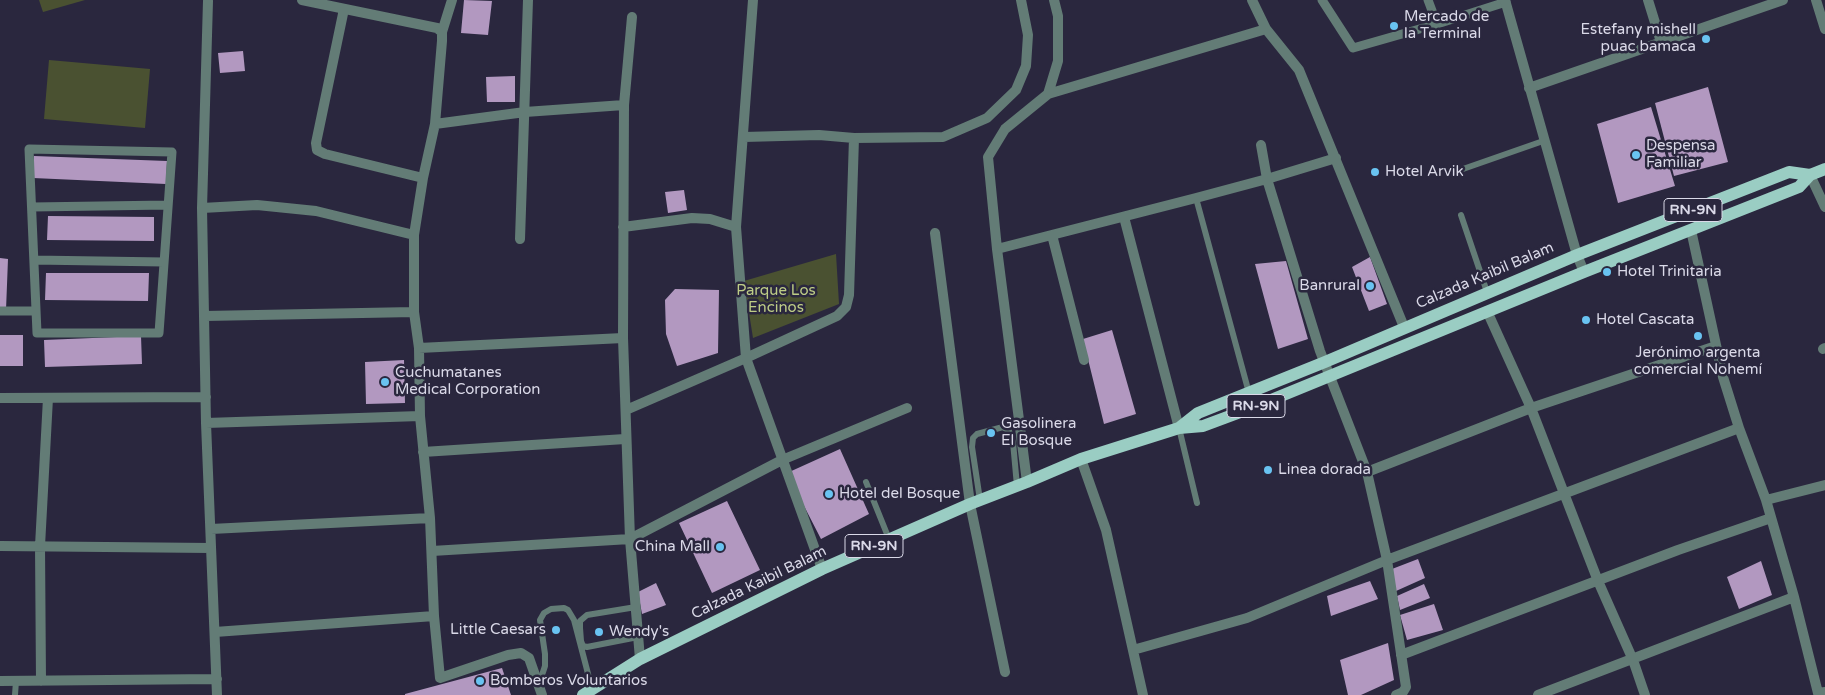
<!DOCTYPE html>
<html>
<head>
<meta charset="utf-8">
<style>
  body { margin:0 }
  canvas { display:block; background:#2a273e }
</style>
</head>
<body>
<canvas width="1825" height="695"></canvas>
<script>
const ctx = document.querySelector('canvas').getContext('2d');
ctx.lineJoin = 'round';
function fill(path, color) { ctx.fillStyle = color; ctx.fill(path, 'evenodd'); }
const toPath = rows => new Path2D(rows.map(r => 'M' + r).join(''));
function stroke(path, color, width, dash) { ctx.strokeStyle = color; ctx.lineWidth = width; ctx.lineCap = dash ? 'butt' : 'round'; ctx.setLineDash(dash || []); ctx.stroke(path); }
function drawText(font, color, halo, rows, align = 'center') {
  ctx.font = font + ' "Varela Round",sans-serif'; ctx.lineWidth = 5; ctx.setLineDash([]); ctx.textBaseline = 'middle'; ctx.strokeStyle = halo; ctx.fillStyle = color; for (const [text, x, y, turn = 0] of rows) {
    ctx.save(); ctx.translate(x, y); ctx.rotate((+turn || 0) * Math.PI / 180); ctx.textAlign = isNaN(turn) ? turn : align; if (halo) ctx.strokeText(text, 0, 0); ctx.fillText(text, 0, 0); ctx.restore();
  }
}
const green = toPath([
  [39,0,85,0,43,12],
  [49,60,150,69,145,128,44,119],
  [836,254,839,304,753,338,744,281]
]);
const building = toPath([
  [464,0,492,1,488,35,461,33],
  [243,51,245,71,220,73,218,53],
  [515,76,515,102,487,102,486,77],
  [1708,87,1728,162,1674,176,1655,103],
  [1651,107,1675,186,1618,203,1597,124],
  [34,156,167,161,166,184,33,178],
  [684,190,687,210,668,213,665,192],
  [48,216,154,217,154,241,47,240],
  [1370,257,1387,304,1369,311,1352,267],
  [0,258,8,259,6,310,0,310],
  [1286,261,1308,339,1278,349,1255,264],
  [46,273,149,273,148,301,45,300],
  [675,289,719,290,718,353,677,366,666,334,665,300],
  [1112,330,1136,414,1104,424,1083,339],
  [0,335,23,335,23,366,0,366],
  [141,336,142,364,45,367,44,340],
  [404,360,405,403,366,404,365,362],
  [840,449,869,514,821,539,787,473],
  [727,501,760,570,712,593,679,523],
  [1418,559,1425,578,1396,591,1392,569],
  [1761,561,1772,595,1739,609,1727,577],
  [1370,581,1378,599,1331,616,1327,596],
  [656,583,666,605,642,614,638,592],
  [1424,584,1430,598,1400,610,1397,596],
  [1434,604,1443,630,1407,640,1400,615],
  [1388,643,1394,680,1361,695,1348,695,1340,660],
  [502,668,511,695,405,695,405,694]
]);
const service = toPath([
  [1463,169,1546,140],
  [1196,198,1249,393],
  [1461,215,1487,292],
  [1179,428,1197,503],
  [866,482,889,539],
  [980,500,972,447,973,438,977,434,1003,427,1009,431,1013,442,1017,486],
  [636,607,587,615,580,621,580,628,581,641,583,646,587,647,638,637],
  [539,684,545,666,545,654,540,620,544,613,551,609,564,608,568,610,574,620,592,689],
  [15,695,16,681]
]);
const pedestrian = toPath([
  [1322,0,1353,48,1437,24],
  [1428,0,1437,24,1506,2],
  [29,149,172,152,159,333,37,333,29,149],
  [32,207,168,205],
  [34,260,164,262],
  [0,311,36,311]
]);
const minor = toPath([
  [302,0,437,28,442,32],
  [452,0,442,32,442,41,435,124,423,178,414,235,414,312,419,348,420,416,430,518,434,616,440,678,508,655,521,653,529,658,542,695],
  [753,0,736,227,746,358,822,569],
  [1252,0,1266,29,1299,70,1404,327],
  [1505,0,1577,255,1584,272],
  [1648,0,1661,42],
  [1816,0,1825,29],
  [208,1,202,208,206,423,217,695],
  [344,9,316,143,317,150,325,154,423,178],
  [632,17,624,105,623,338,630,539,640,659],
  [1529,88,1783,0],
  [1048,94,1266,29],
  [435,124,525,112,624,105],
  [744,137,819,135,854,138,943,137,987,118,1016,90,1026,66,1028,35,1021,0],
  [1261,145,1267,179,1320,351,1367,472,1387,560,1406,687,1403,692,1396,695],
  [1810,175,1825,207],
  [202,208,257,205,316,211,414,235],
  [1124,217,1179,428],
  [623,227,692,218,710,219,736,227],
  [1691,230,1723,377,1739,428,1766,500,1794,597,1818,693,1825,692],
  [935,233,970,504,1005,672],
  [1052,235,1084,360],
  [520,239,528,0],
  [997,249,1196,198,1267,179,1336,158],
  [1487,311,1531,408,1598,581,1633,660,1645,695],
  [205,316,414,312],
  [419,348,623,338],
  [1823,349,1825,348],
  [0,398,206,397],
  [626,410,746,358,837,316,846,307,849,295,854,138],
  [206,423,420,416],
  [423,452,625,439],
  [1081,459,1106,530,1143,695],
  [1367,472,1531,408,1716,346],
  [1027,482,997,249,988,157,1005,129,1048,94,1058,61,1058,16,1054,0],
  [1766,500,1825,485],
  [211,529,430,518],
  [0,546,211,548],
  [432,551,630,539,782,460,907,408],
  [215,632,434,616],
  [1133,650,1247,618,1387,560,1739,428],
  [1401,655,1678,550,1771,518],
  [0,681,217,679],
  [41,681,40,546,48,398],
  [1538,695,1794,597]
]);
const primary = toPath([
  [1179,428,1198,413,1325,362,1577,255,1789,172,1810,175],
  [583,695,640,659,822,569,970,504,1027,482,1081,459,1179,428,1203,426,1254,407,1584,272,1799,187,1810,175,1825,169]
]);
const markers = [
  [1394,26,5,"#69c3f1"],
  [1706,39,5,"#69c3f1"],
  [1636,155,5,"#69c3f1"],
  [1375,172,5,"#69c3f1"],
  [1607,272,5,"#69c3f1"],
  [1370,286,5,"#69c3f1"],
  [1586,320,5,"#69c3f1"],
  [1698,336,5,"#69c3f1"],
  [385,382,5,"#69c3f1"],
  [991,433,5,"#69c3f1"],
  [1268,470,5,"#69c3f1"],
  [829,494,5,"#69c3f1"],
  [720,547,5,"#69c3f1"],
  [556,630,5,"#69c3f1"],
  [599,632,5,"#69c3f1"],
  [480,681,5,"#69c3f1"]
];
const shields = [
  [1693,210,58],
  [1256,406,58],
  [874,546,58]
];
const shieldNames = [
  ["RN-9N",1693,210],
  ["RN-9N",1256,406],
  ["RN-9N",874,546]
];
const poiNames = [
  ["Mercado de",1404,17],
  ["la Terminal",1404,34],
  ["Estefany mishell",1696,30,"right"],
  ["puac bamaca",1696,47,"right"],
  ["Despensa",1646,146],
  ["Familiar",1646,163],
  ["Hotel Arvik",1385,172],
  ["Hotel Trinitaria",1617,272],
  ["Banrural",1360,286,"right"],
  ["Hotel Cascata",1596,320],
  ["Jerónimo argenta",1698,353,"center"],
  ["comercial Nohemí",1698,370,"center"],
  ["Cuchumatanes",395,373],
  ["Medical Corporation",395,390],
  ["Gasolinera",1001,424],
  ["El Bosque",1001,441],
  ["Linea dorada",1278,470],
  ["Hotel del Bosque",839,494],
  ["China Mall",710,547,"right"],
  ["Little Caesars",546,630,"right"],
  ["Wendy's",609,632],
  ["Bomberos Voluntarios",490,681]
];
const streetNames = [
  ["Calzada Kaibil Balam",1485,276,-23],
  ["Calzada Kaibil Balam",759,583,-26]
];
const parkNames = [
  ["Parque Los",776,291],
  ["Encinos",776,308]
];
fill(green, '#4a5131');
fill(building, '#b298c0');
stroke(service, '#637c76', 6);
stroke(pedestrian, '#637c76', 9);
stroke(minor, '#637c76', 10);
stroke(primary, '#9acdc3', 12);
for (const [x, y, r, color] of markers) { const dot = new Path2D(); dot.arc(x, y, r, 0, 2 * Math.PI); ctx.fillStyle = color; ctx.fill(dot); stroke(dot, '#2a273e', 2); }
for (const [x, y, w] of shields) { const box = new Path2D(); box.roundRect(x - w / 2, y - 11.5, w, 23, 4); ctx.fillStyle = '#2a273e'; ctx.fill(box); stroke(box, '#dad9e8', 1); }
drawText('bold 14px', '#dad9e8', null, shieldNames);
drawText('15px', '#dad9e8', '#2a273e', poiNames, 'left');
drawText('15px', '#dad9e8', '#2a273e', streetNames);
drawText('15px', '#becd86', '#2a273e', parkNames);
</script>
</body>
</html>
